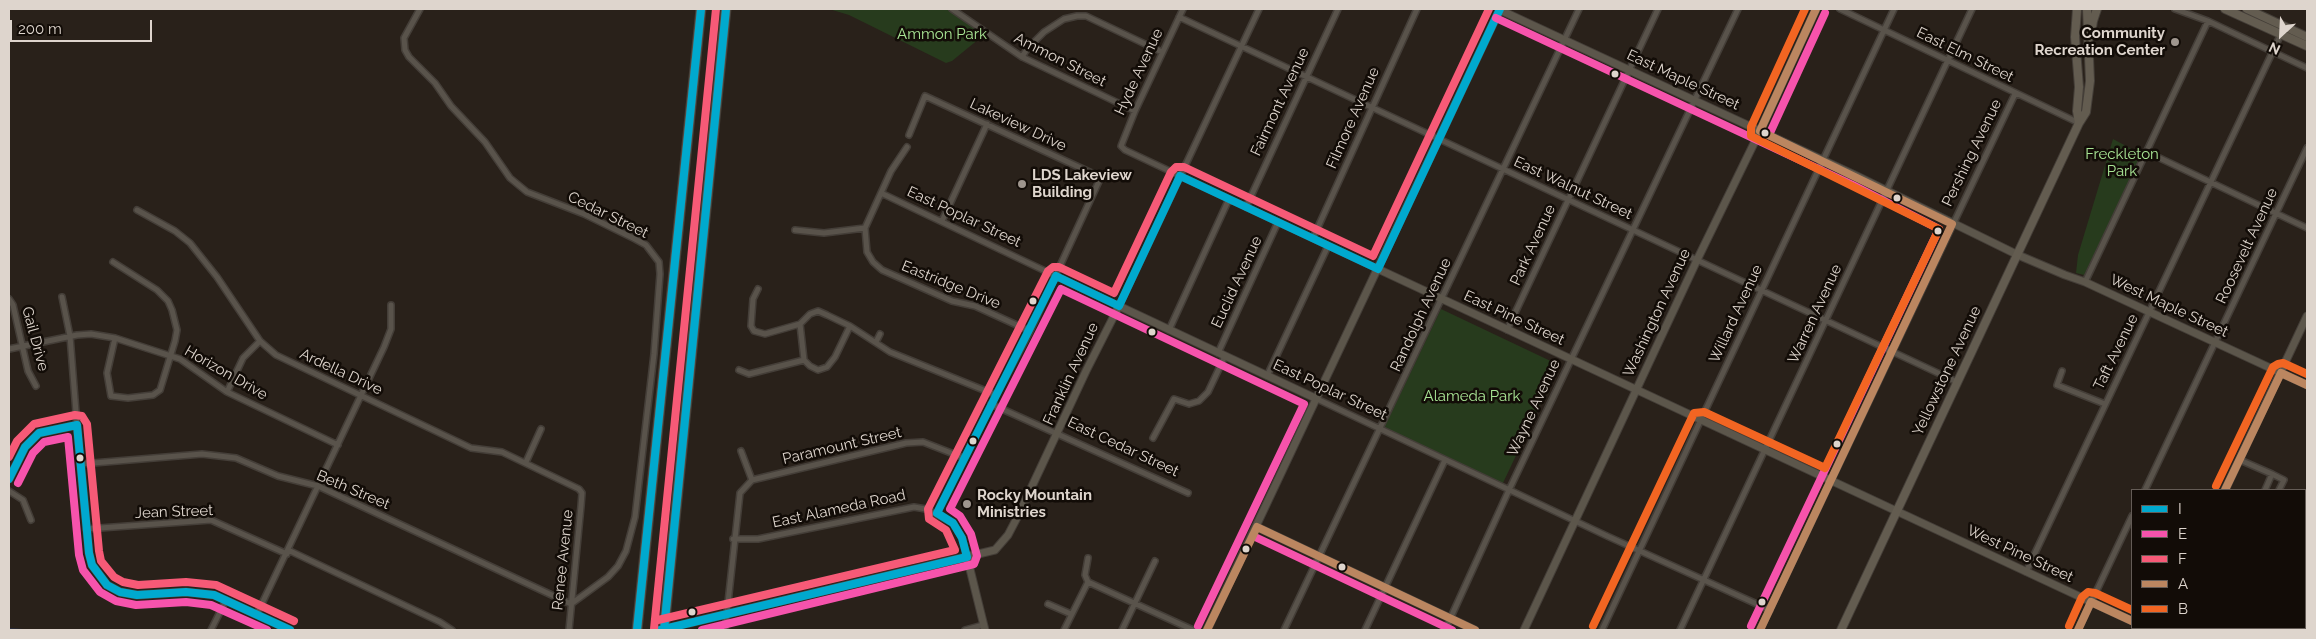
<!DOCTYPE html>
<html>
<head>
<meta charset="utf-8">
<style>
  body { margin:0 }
  #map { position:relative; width:2316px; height:639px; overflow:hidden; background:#29211a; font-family:Raleway,sans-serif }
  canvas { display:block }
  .frame { position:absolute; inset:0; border:10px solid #ded5cd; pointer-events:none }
  .legend { position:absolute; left:2131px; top:489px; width:175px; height:140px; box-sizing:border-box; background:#120c07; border:1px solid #645c56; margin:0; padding:6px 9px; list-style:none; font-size:15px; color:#ded5cd }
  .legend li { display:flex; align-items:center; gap:10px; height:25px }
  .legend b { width:25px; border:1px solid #645c56 }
  .north { position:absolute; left:2256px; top:10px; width:50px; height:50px; -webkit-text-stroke:4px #120c07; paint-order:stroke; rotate:205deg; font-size:14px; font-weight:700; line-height:20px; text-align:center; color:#ded5cd }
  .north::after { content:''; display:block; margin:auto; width:18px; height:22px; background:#ded5cd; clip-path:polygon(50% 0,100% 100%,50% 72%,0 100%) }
  .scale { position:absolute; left:10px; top:20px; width:142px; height:22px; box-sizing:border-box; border:2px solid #ded5cd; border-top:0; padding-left:6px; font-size:15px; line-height:18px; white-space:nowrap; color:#ded5cd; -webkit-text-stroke:4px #120c07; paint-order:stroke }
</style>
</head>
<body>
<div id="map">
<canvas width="2316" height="639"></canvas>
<div class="frame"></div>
<ul class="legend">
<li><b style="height:6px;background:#00a9ce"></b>I</li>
<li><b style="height:6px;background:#f653ac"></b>E</li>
<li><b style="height:6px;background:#f75a77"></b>F</li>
<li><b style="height:6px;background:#bb8660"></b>A</li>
<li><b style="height:6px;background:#f26522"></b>B</li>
</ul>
<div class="north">N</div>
<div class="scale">200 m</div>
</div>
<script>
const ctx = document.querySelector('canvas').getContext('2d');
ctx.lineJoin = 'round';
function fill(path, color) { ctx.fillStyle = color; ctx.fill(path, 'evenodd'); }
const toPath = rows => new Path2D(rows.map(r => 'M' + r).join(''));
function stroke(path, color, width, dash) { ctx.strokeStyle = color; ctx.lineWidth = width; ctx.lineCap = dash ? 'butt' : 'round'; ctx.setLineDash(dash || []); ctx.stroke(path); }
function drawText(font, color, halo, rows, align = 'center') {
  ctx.font = font + ' Raleway,sans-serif'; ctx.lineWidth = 5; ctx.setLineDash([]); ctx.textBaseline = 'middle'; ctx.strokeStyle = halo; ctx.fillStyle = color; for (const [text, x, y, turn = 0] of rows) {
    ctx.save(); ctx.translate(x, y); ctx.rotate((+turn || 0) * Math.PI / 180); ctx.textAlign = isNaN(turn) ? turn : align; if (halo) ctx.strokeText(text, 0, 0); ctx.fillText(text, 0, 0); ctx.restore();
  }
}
const green = toPath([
  [829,9,952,9,985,34,952,61,946,63,849,15],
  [2113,139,2143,155,2084,275,2076,273,2078,255],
  [1441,309,1559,365,1502,485,1384,428]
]);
const stream = toPath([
  [9,629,38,630]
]);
const street = toPath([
  [952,9,1022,57,1135,111],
  [1183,9,1135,111,1121,146,1125,150,1378,269],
  [1840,9,2079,123],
  [2175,9,2208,21,2307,68],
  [1179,17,1957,382],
  [1022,57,1027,49,1044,32,1064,19,1077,16,1086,16,1162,52],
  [909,135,925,96,1096,175,1100,179,1030,331,996,395,937,513],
  [907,147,891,171,865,228,867,252,873,262,882,270,952,301,975,306,1030,331],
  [2147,152,2307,228],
  [881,193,1119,306,1259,9],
  [1246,207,1338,9],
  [137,210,175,231,190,243,217,277,260,341,276,355,471,448,502,452,579,489,582,493,581,506,569,630],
  [942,221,987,124],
  [795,230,824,233,865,228],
  [1313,238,1417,9],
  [113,262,157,290,168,301,172,310,177,330,175,341,160,390,153,395,128,398,111,396,107,373,115,338],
  [2085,282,2208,21],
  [758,289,753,299,751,326,754,331,765,334,800,324,804,360,810,366,818,370,827,367,835,357,850,326],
  [62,297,70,336,77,425],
  [9,299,13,305,28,371,36,386],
  [800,324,810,314,818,311,827,315,850,326,890,352,996,395],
  [1169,330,1229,199],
  [1507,330,1658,9],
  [876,342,880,334],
  [9,349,77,335,91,334,115,338,180,359,227,392,338,445],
  [1218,353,1278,222],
  [739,370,749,374,804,360],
  [2062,371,2057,385,2105,404],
  [1267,376,1328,246],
  [227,392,243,358,260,341],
  [1317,399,1607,536,1770,610],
  [991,404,1188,493],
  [1153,438,1174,399,1189,404,1199,401,1208,392,1225,356],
  [741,451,752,480],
  [2240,460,2272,474],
  [526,462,541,429],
  [81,464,202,454,236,458,278,476,318,486,571,604,608,577,618,566,626,551,635,517,654,354,660,274,659,262,646,245,635,239,584,214,527,192,510,178,485,142,451,106,435,83,409,57,405,50,404,38,420,9],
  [752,480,906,443,923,442,964,458],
  [2145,490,2307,148],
  [2265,490,2272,474,2284,480,2279,490],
  [9,491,23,500,31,520],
  [86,529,211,520,287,554],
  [733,539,758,539,914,507,926,509,953,523,962,538,967,557],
  [288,550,440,622,452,630],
  [2026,572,2281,34],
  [1088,582,1193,630],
  [1088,582,1085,575,1088,558],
  [1048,604,1071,614],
  [257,614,384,347,391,329,391,305],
  [211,630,226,600],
  [725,630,740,493,752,480],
  [965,630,983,625],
  [1064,630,1088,582],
  [1122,630,1155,561],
  [1284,630,1579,9],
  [1365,630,1445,460],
  [1445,630,1509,490,1738,9],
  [1602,630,1894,9],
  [1680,630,1972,9],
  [1760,630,2015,94],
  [2078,630,2132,516]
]);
const secondary = toPath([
  [1500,10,1857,176,2018,255,2065,275,2085,282,2307,385],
  [1378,269,2132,621],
  [9,479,25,447,39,433,77,425,89,553,92,565,107,585,120,592,137,595,186,592,214,595,290,630],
  [2225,490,2307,316],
  [1257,527,1475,630],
  [967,557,985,630],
  [689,623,995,550,1008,535,1019,514,1086,371,1119,306,1317,399],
  [2146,628,2151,630],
  [1207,630,1500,9],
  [1524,630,1697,260,1760,131,1816,9],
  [2157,630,2158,628]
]);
const primary = toPath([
  [2077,9,2075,37,2079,87,2077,111,2079,123],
  [2225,9,2307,46],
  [2247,9,2307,37],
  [2091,34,2093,21,2097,9],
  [1841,630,2079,123,2086,112,2090,81,2087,9]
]);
const highway = toPath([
  [637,630,701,9],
  [664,630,726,9]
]);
const secondaryBridge = toPath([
  [660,630,689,623]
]);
const bus1 = toPath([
  [9,479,25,447,39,433,77,425,89,553,92,565,107,585,120,592,137,595,186,592,214,595,290,630],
  [637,630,701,9],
  [660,630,967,557,962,538,953,523,937,513,1056,276,1119,306,1180,176,1378,269,1500,9],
  [664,630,726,9]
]);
const bus2 = toPath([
  [1496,18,1853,185,1939,229,1751,626],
  [1769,135,1825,13],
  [18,483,33,453,44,442,68,437,79,555,83,570,100,592,116,601,136,605,186,602,211,605,267,630],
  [1253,536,1452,630],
  [702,630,974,564,977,556,971,534,960,516,950,509,1061,289,1304,404,1198,626]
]);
const bus3 = toPath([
  [9,457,17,441,34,424,75,415,82,416,87,424,99,551,101,561,114,577,123,582,138,585,186,582,216,585,294,621],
  [658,620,955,550,946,530,929,519,928,509,1048,271,1053,267,1059,267,1114,293,1171,172,1176,167,1184,167,1373,256,1489,9],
  [654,629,716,9]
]);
const bus4 = toPath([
  [2225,490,2281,373,2307,385],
  [1207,630,1257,527,1475,630],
  [1760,630,1952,224,1760,131,1816,9],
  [2078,630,2091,602,2132,621]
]);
const bus5 = toPath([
  [2216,486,2273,367,2278,364,2283,363,2307,374],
  [1593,626,1694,413,1704,412,1825,468,1939,229,1751,136,1751,127,1805,9],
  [2069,626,2082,597,2088,592,2095,593,2132,610]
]);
const markers = [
  [2175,42,5,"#9f968e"],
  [1615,74,4.5,"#ded5cd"],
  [1765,133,4.5,"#ded5cd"],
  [1022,184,5,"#9f968e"],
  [1897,198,4.5,"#ded5cd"],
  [1938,231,4.5,"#ded5cd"],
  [1033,301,4.5,"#ded5cd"],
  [1152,332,4.5,"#ded5cd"],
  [973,441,4.5,"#ded5cd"],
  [1837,444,4.5,"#ded5cd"],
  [80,458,4.5,"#ded5cd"],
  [967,504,5,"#9f968e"],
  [1246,549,4.5,"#ded5cd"],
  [1342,567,4.5,"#ded5cd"],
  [1762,602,4.5,"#ded5cd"],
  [692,612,4.5,"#ded5cd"]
];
const poiNames = [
  ["Community",2165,33,"right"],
  ["Recreation Center",2165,50,"right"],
  ["LDS Lakeview",1032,175],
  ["Building",1032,192],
  ["Rocky Mountain",977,495],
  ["Ministries",977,512]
];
const parkNames = [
  ["Ammon Park",942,34],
  ["Freckleton",2122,154],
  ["Park",2122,171],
  ["Alameda Park",1472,396]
];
const streetNames = [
  ["East Elm Street",1965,55,26],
  ["Ammon Street",1060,60,27],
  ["Hyde Avenue",1139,72,-65],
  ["East Maple Street",1683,80,25],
  ["Fairmont Avenue",1280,102,-65],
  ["Filmore Avenue",1353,118,-66],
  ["Lakeview Drive",1018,125,25],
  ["Pershing Avenue",1972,153,-64],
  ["East Walnut Street",1573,188,25],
  ["Cedar Street",608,215,26],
  ["East Poplar Street",964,217,25],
  ["Park Avenue",1533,245,-65],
  ["Roosevelt Avenue",2247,246,-65],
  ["Euclid Avenue",1237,282,-65],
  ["Eastridge Drive",951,285,22],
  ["West Maple Street",2169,306,25],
  ["Washington Avenue",1657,313,-65],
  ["Willard Avenue",1736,314,-65],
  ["Warren Avenue",1815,314,-65],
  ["Randolph Avenue",1421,315,-65],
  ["East Pine Street",1514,318,25],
  ["Gail Drive",35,339,75],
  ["Taft Avenue",2116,352,-64],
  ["Yellowstone Avenue",1947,371,-65],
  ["Ardella Drive",341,372,25],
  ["Horizon Drive",226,373,30],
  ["Franklin Avenue",1071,374,-65],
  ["East Poplar Street",1330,390,25],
  ["Wayne Avenue",1534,408,-65],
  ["Paramount Street",842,446,-13],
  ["East Cedar Street",1123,447,25],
  ["Beth Street",353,490,23],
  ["East Alameda Road",839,509,-12],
  ["Jean Street",174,512,-2],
  ["West Pine Street",2020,554,25],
  ["Renee Avenue",563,560,-84]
];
fill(green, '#273b1d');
stroke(stream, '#273c6a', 1);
stroke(street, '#443e38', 8);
stroke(secondary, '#443e38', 9);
stroke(primary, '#443e38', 10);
stroke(highway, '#443e38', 11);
stroke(street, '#59534b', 5);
stroke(secondary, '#5c564b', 7);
stroke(primary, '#635c50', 8);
stroke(highway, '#60594d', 9);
stroke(secondaryBridge, '#443e38', 9, []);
stroke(secondaryBridge, '#5c564b', 7);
stroke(bus1, '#00a9ce', 8);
stroke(bus2, '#f653ac', 8);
stroke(bus3, '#f75a77', 8);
stroke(bus4, '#bb8660', 8);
stroke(bus5, '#f26522', 8);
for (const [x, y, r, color] of markers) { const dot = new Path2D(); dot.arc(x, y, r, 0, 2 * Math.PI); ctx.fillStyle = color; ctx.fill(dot); stroke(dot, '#120c07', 2); }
drawText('bold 15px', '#ded5cd', '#120c07', poiNames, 'left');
drawText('15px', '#a8e494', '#120c07', parkNames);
drawText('15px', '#ded5cd', '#120c07', streetNames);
</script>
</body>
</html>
